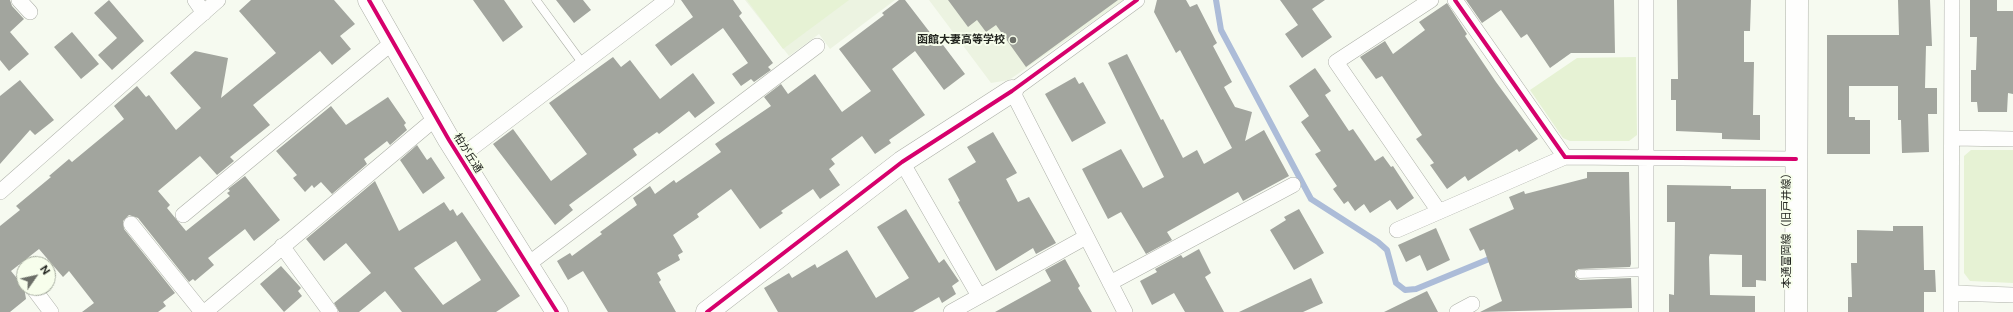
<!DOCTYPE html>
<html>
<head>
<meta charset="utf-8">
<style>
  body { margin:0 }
  #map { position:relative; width:2013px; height:312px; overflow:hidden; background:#f6faf0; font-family:"Public Sans",sans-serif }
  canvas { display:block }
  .north { position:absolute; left:16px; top:256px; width:40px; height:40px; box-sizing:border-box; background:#f7feec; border:1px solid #a1a79a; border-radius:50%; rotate:56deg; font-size:11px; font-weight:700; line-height:16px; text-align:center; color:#21241e }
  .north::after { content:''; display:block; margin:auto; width:14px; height:18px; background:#6c6f68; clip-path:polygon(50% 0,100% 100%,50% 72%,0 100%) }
</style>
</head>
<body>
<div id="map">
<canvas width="2013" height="312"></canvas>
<div class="north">N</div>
</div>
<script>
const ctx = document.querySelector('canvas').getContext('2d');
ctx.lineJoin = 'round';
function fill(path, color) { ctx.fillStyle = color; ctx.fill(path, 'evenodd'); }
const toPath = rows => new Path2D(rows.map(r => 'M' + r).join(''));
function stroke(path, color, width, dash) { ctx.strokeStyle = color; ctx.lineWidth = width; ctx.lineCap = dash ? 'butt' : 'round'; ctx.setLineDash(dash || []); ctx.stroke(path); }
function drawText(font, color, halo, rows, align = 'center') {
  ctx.font = font + ' "Public Sans","Noto Sans JP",sans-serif'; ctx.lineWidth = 4; ctx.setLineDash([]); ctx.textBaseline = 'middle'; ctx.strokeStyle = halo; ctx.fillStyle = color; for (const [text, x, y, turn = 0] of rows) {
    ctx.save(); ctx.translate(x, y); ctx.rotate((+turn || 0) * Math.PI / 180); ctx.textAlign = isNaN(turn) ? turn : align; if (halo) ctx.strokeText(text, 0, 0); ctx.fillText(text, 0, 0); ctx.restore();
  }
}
const built = toPath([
  [745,0,895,0,830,49,819,34,789,56],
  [929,0,1124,0,1009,80,991,83]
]);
const green = toPath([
  [747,0,849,0,783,49],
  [1636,57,1637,135,1629,141,1570,141,1563,138,1530,90,1577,58],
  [1971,150,2013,150,2013,283,1970,281,1964,273,1964,156]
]);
const stream = toPath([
  [1216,0,1221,30,1311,199,1378,242,1387,250,1396,283,1405,290,1416,289,1494,257]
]);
const building = toPath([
  [0,0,10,0,12,6,24,19,10,32,29,54,9,71,0,60],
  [109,0,144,41,112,70,98,55,117,38,94,13],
  [251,0,334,0,355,24,340,36,351,49,332,65,320,51,253,105,270,125,230,157,234,161,217,175,200,156,158,191,170,205,167,208,186,231,230,196,227,193,230,191,228,189,245,176,280,220,254,241,245,229,208,258,214,265,195,281,193,279,189,282,138,218,129,215,123,221,124,229,175,293,163,302,166,306,158,312,82,312,94,303,69,271,63,277,39,249,11,271,24,287,26,299,10,312,0,312,0,226,20,210,16,206,51,177,49,176,69,159,72,162,124,119,114,106,137,86,146,97,149,95,176,130,201,108,170,73,195,51,228,58,221,98,276,53,239,11],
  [473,0,504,0,523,27,503,42],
  [556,0,583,0,591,10,574,23],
  [681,0,733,0,742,13,739,16,773,63,768,67,771,70,754,82,751,79,741,86,732,74,748,63,723,28,671,66,655,45,693,17],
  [899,0,905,0,935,39,937,37,965,74,944,90,915,51,892,69,925,115,889,140,891,143,875,154,862,136,831,159,835,164,829,169,840,185,820,199,813,189,781,211,783,213,760,229,731,189,697,214,699,217,673,235,683,252,678,255,680,260,657,273,661,280,659,282,676,312,608,312,583,271,568,280,557,261,570,253,572,256,602,234,600,232,637,205,633,198,650,186,655,194,674,180,676,183,721,152,715,144,771,106,764,97,781,84,788,94,815,74,842,112,871,91,839,49,884,15,882,13],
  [948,0,1118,0,1026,67,996,25,986,32,977,20,968,27],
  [1157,0,1186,0,1190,7,1197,4,1217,43,1213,46,1232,82,1224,87,1235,107,1252,112,1245,141,1264,130,1289,176,1243,201,1238,192,1167,232,1172,240,1146,254,1121,212,1108,219,1082,169,1121,149,1143,188,1164,177,1108,63,1127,54,1161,120,1163,119,1183,158,1197,150,1204,164,1232,148,1180,50,1176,53,1154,12],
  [1280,0,1325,0,1312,9,1332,37,1302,58,1285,34,1298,25],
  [1466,0,1614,0,1615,53,1571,53,1550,68,1527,34,1521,38,1501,10,1482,23],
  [1677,0,1751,0,1750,31,1744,31,1744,62,1754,62,1753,115,1760,115,1760,140,1722,139,1722,133,1676,131,1676,100,1671,100,1671,79,1678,79],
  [1898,0,1930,0,1932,46,1926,46,1925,88,1937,88,1937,114,1928,114,1929,152,1902,153,1901,120,1898,120,1898,86,1849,86,1849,117,1855,117,1855,120,1870,120,1870,154,1827,154,1827,35,1899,35],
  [1970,0,1997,0,1997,11,2013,11,2013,94,2008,93,2007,112,1978,112,1977,102,1971,102,1971,70,1976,70,1977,37,1970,37],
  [1447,3,1467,34,1465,36,1496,82,1538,139,1519,152,1517,149,1468,181,1465,176,1447,189,1430,165,1434,163,1416,139,1422,135,1382,76,1376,79,1360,57,1385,41,1393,54,1425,30,1419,22],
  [72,32,99,64,81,79,54,47],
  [613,57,621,67,630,60,660,99,693,73,715,103,695,118,689,111,659,134,657,132,633,149,637,155,569,205,573,210,555,225,493,144,513,129,551,181,587,154,549,103],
  [1315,68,1331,91,1325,95,1349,131,1353,129,1375,161,1383,156,1391,167,1393,166,1414,198,1397,210,1390,200,1370,213,1364,204,1355,211,1348,201,1344,204,1333,189,1337,186,1315,154,1321,151,1301,122,1309,116,1289,86],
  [1075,77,1079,84,1083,82,1106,123,1072,142,1045,94],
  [20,80,54,120,35,135,30,130,0,164,0,96],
  [388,97,406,123,404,125,407,130,390,145,387,141,364,159,367,164,332,194,321,182,314,188,312,185,305,192,293,178,297,175,276,151,331,106,346,125],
  [993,132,1017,173,1006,179,1018,202,1029,197,1056,243,1036,254,1033,248,996,271,958,202,960,201,948,179,976,162,967,147],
  [417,145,427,160,431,157,445,178,423,194,400,160],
  [1587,172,1629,172,1631,264,1630,267,1579,269,1575,271,1575,277,1580,280,1631,278,1632,308,1480,312,1502,301,1484,249,1480,251,1469,229,1514,209,1509,197,1524,191,1525,194,1587,178],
  [375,181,399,231,444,202,450,211,453,209,457,216,462,212,520,296,496,312,402,312,385,291,359,312,339,312,334,303,371,273,346,243,324,261,306,239],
  [456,241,481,280,443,305,414,268],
  [1667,185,1731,186,1731,189,1766,189,1766,281,1756,280,1756,287,1742,287,1742,255,1710,254,1709,257,1710,295,1755,296,1755,312,1669,312,1669,294,1674,295,1675,222,1667,222],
  [906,209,939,263,944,259,959,281,952,286,956,294,942,303,939,297,913,312,778,312,764,288,789,273,792,278,815,264,817,268,847,250,876,298,909,278,877,227],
  [1299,209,1324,253,1294,270,1270,230,1286,220,1284,217],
  [1893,226,1923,226,1924,270,1935,270,1936,292,1924,292,1924,312,1848,312,1848,297,1852,297,1851,263,1857,263,1857,230,1893,231],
  [1436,228,1450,260,1427,271,1420,255,1406,262,1398,245],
  [1199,249,1211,273,1205,277,1224,312,1185,312,1174,293,1152,305,1140,281,1157,272,1155,269,1181,255,1183,258],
  [1065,259,1080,286,1078,288,1092,312,995,312,1051,281,1045,270],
  [281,266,301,288,298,291,302,296,284,312,260,284],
  [1311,278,1323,303,1303,312,1239,312],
  [1427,291,1438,312,1384,312]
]);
const lane = toPath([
  [536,0,583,64],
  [1580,274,1646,272]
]);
const street = toPath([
  [19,0,30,12],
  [195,0,204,13],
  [1431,0,1336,62,1438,210],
  [1455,0,1565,157,1796,159],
  [1952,138,2013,139],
  [460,157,667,0],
  [902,162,979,296],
  [0,192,218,0],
  [183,215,393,42],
  [131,224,202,312],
  [1397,230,1565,157],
  [282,246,330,312],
  [527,265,817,46],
  [1110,283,1293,185],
  [33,288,51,312],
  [1951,293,2013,295],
  [205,312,436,118],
  [951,312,1086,237],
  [1125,312,1012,91,1137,0],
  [1457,312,1472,304],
  [1646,312,1646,0],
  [1951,312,1952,0]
]);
const secondary = toPath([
  [369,0,449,140,557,312],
  [707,312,902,162,1012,91],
  [1796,312,1797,0]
]);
const cycleway = toPath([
  [369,0,449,140,557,312],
  [1455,0,1565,157,1796,159],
  [707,312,902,162,1012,91,1137,0]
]);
const markers = [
  [1013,40,4,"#6c6f68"]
];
const poiNames = [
  ["函館大妻高等学校",1005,40]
];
const streetNames = [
  ["柏が丘通",468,153,58],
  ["本通富岡線（旧戸井線）",1787,228,-90]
];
fill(built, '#ecf3e1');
fill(green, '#e6f2d4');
stroke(stream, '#acbcd8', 6);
fill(building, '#a2a59e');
stroke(lane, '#acafa7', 9);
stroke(street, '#acafa7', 16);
stroke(secondary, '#acafa7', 23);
stroke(lane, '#fefefd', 8);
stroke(street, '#fefefd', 15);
stroke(secondary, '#fefefd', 22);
stroke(cycleway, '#d6006c', 4);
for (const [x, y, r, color] of markers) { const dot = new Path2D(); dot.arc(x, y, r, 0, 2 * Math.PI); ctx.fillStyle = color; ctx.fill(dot); stroke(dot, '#f7feec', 1.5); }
drawText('bold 11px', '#21241e', '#f7feec', poiNames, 'right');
drawText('11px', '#21241e', '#f7feec', streetNames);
</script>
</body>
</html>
